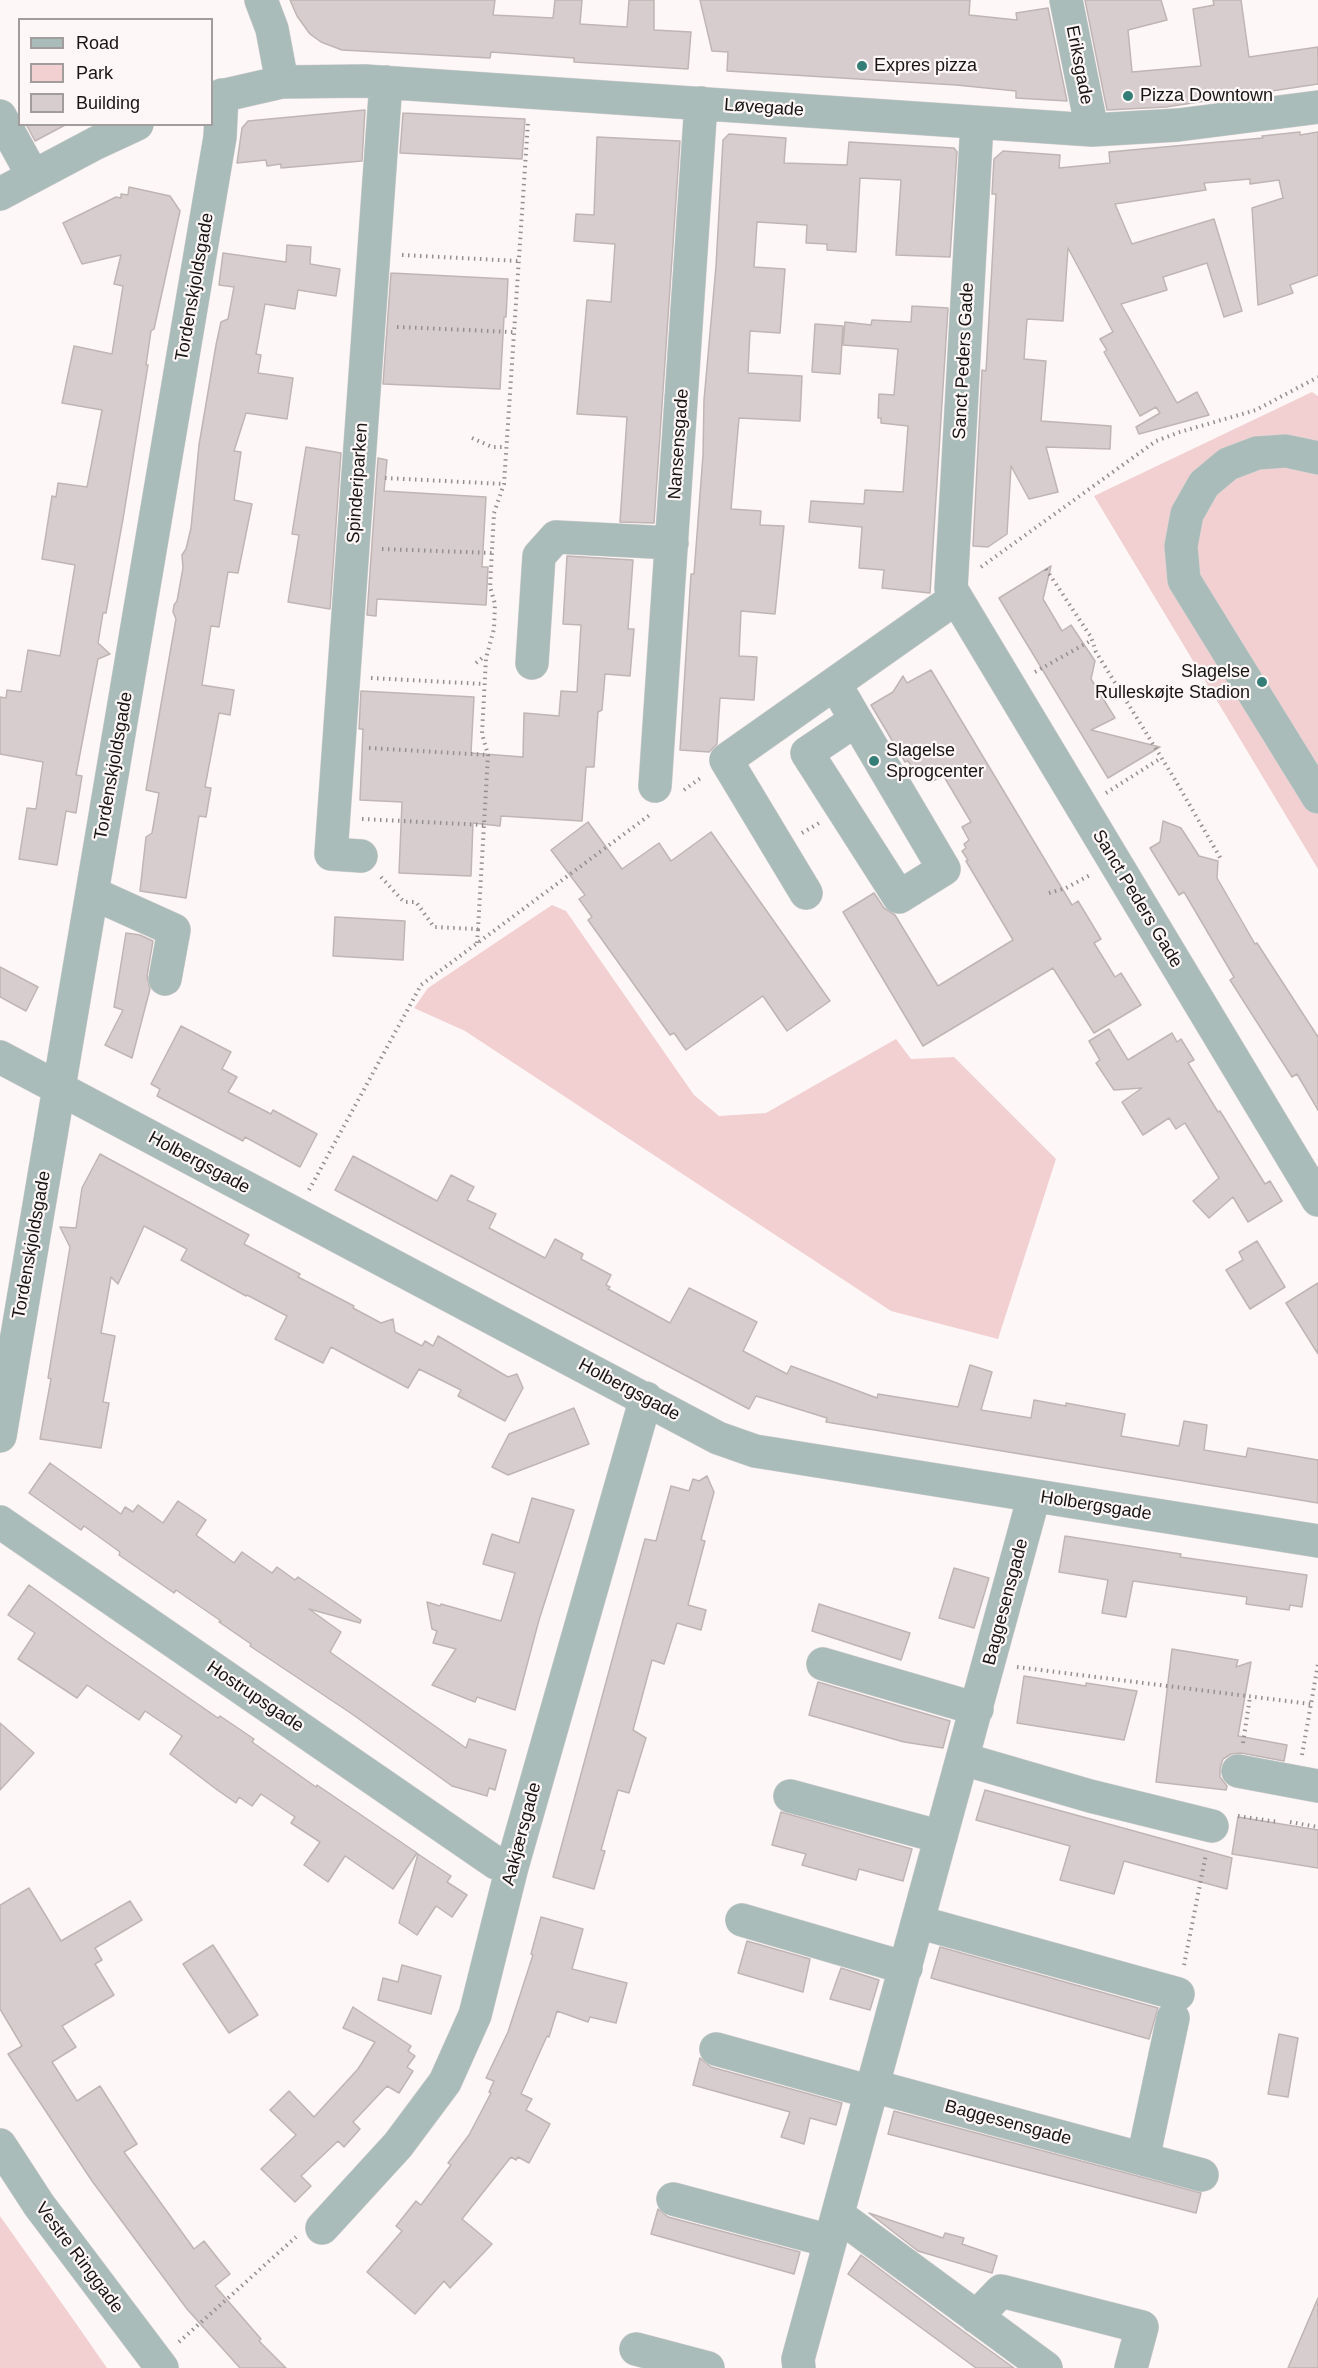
<!DOCTYPE html>
<html>
<head>
<meta charset="utf-8">
<style>
  body { margin:0 }
  #map { position:relative; width:1318px; height:2368px; overflow:hidden; background:#fef7f7; font-family:Helvetica,sans-serif }
  canvas { display:block }
  .legend { position:absolute; left:18px; top:18px; width:195px; height:108px; box-sizing:border-box; background:#fef7f7; border:2px solid #a29d9d; margin:0; padding:8px 10px; list-style:none; font-size:18px; color:#181515 }
  .legend li { display:flex; align-items:center; gap:12px; height:30px }
  .legend b { width:30px; border:2px solid #a29d9d }
</style>
</head>
<body>
<div id="map">
<canvas width="1318" height="2368"></canvas>
<ul class="legend">
<li><b style="height:8px;background:#aabcba"></b>Road</li>
<li><b style="height:16px;background:#f2d0d1"></b>Park</li>
<li><b style="height:16px;background:#d8cdce"></b>Building</li>
</ul>
</div>
<script>
const ctx = document.querySelector('canvas').getContext('2d');
ctx.lineJoin = 'round';
function fill(path, color) { ctx.fillStyle = color; ctx.fill(path, 'evenodd'); }
const toPath = rows => new Path2D(rows.map(r => 'M' + r).join(''));
function stroke(path, color, width, dash) { ctx.strokeStyle = color; ctx.lineWidth = width; ctx.lineCap = dash ? 'butt' : 'round'; ctx.setLineDash(dash || []); ctx.stroke(path); }
function drawText(font, color, halo, rows, align = 'center') {
  ctx.font = font + ' Helvetica,sans-serif'; ctx.lineWidth = 4.5; ctx.setLineDash([]); ctx.textBaseline = 'middle'; ctx.strokeStyle = halo; ctx.fillStyle = color; for (const [text, x, y, turn = 0] of rows) {
    ctx.save(); ctx.translate(x, y); ctx.rotate((+turn || 0) * Math.PI / 180); ctx.textAlign = isNaN(turn) ? turn : align; if (halo) ctx.strokeText(text, 0, 0); ctx.fillText(text, 0, 0); ctx.restore();
  }
}
const green = toPath([
  [1312,392,1318,396,1318,869,1094,496],
  [552,905,566,911,694,1095,719,1116,766,1113,896,1039,911,1059,954,1057,1056,1159,998,1339,891,1311,465,1031,414,1008,428,988],
  [0,2216,75,2322,107,2368,0,2368]
]);
const building = toPath([
  [290,0,495,0,493,15,553,18,555,0,582,0,580,24,627,27,629,0,654,0,654,30,691,32,688,69,574,62,574,58,491,52,490,58,342,50,321,42,310,34,297,16,290,0],
  [700,0,970,0,969,15,1017,20,1016,13,1048,8,1067,101,1016,98,1016,91,956,85,727,71,728,52,712,51,700,0],
  [1085,0,1161,0,1167,20,1128,30,1132,72,1201,66,1193,9,1214,5,1213,0,1241,0,1249,57,1318,47,1318,84,1166,107,1107,110,1085,0],
  [365,110,362,161,281,168,281,164,267,166,266,160,237,163,242,128,248,121,365,110],
  [403,113,525,119,522,159,400,153,403,113],
  [26,124,67,124,35,141,26,124],
  [1300,132,1300,135,1318,132,1318,275,1290,285,1293,293,1258,305,1252,208,1283,198,1279,180,1250,184,1250,179,1204,183,1206,190,1115,204,1132,244,1214,219,1242,311,1224,317,1207,263,1163,277,1167,290,1121,304,1177,403,1197,392,1209,415,1139,434,1136,427,1160,413,1156,407,1140,416,1104,352,1107,350,1100,339,1113,332,1068,248,1063,321,1027,319,1024,359,1046,361,1041,421,1111,426,1110,449,1046,447,1058,492,1029,499,1011,466,1007,534,988,547,973,546,982,370,986,371,996,194,992,194,994,159,1003,151,1060,155,1059,168,1110,163,1109,152,1263,138,1262,136,1300,132],
  [729,134,786,138,784,163,847,165,849,142,954,148,957,152,950,257,896,255,901,180,860,178,856,252,827,250,827,244,806,243,807,225,757,222,754,267,785,269,780,333,750,331,748,373,802,376,800,421,739,418,731,509,761,511,760,525,784,526,775,614,741,611,739,656,757,657,754,700,720,698,717,744,709,752,680,750,691,574,694,574,703,455,704,400,716,266,723,140,729,134],
  [597,137,680,141,654,523,620,522,627,417,577,414,587,300,611,302,615,244,574,241,576,214,594,215,597,137],
  [129,187,170,196,180,211,154,329,151,331,146,365,148,365,123,519,106,613,103,613,98,643,110,654,98,659,76,775,82,776,76,813,66,811,57,865,19,859,27,808,36,809,43,762,0,754,0,697,6,698,7,690,21,692,28,650,60,656,75,565,42,559,52,496,56,497,58,483,87,487,102,410,62,403,74,346,112,354,123,286,114,284,121,255,82,264,63,223,116,197,121,198,121,194,128,195,129,187],
  [287,245,311,247,310,264,340,269,336,296,298,290,295,309,265,304,256,354,261,355,258,373,293,378,287,419,246,413,234,451,241,452,234,500,252,504,238,573,228,572,219,627,211,626,202,685,234,690,230,715,219,713,205,787,211,788,206,817,199,816,186,898,140,891,146,837,152,833,159,793,146,790,176,619,173,612,174,605,177,601,183,568,182,555,186,549,191,528,199,445,216,345,221,322,228,319,234,287,219,285,223,253,286,262,287,245],
  [391,273,508,279,506,317,504,317,500,389,383,384,391,273],
  [912,306,948,308,930,593,882,588,884,570,859,568,862,527,809,522,811,501,864,504,865,490,903,492,908,426,881,423,881,418,878,418,879,394,894,395,898,349,843,345,845,322,871,325,872,320,911,322,912,306],
  [815,324,843,326,840,374,812,372,815,324],
  [306,447,341,453,330,609,288,602,299,535,292,534,306,447],
  [378,458,387,460,384,491,486,497,482,567,488,567,486,605,377,599,376,616,367,615,378,458],
  [567,556,633,560,628,629,634,629,630,676,605,674,602,710,598,712,594,767,586,767,582,821,501,816,500,826,473,823,471,876,399,873,402,802,360,800,363,729,359,729,361,691,474,697,471,753,523,757,524,713,559,716,561,691,577,692,581,625,563,624,567,556],
  [1051,566,1043,599,1062,631,1071,625,1095,661,1091,679,1115,718,1091,730,1160,747,1108,778,999,598,1051,566],
  [931,670,1072,905,1078,901,1101,939,1094,943,1115,977,1121,973,1141,1005,1094,1033,1053,968,923,1046,843,912,874,893,884,908,895,915,938,986,1013,940,966,861,968,860,962,851,966,848,964,844,969,840,962,827,971,822,943,775,933,781,926,768,920,771,918,768,914,770,908,761,905,762,871,705,893,692,903,676,907,683,931,670],
  [1163,821,1181,828,1199,856,1218,861,1217,878,1255,944,1257,943,1318,1037,1318,1110,1297,1074,1292,1077,1230,980,1234,977,1184,892,1179,895,1150,848,1160,842,1163,821],
  [588,822,622,869,659,843,671,861,711,832,830,1001,787,1031,763,996,686,1050,674,1033,670,1035,588,920,592,917,579,899,585,895,551,850,588,822],
  [335,917,405,921,403,960,333,956,335,917],
  [126,933,140,935,153,941,147,976,150,989,132,1058,105,1045,123,1010,114,1007,126,933],
  [0,967,38,987,26,1011,0,997,0,967],
  [181,1026,231,1052,222,1069,237,1077,228,1092,271,1114,273,1110,317,1134,300,1167,245,1137,243,1141,157,1096,160,1089,151,1084,181,1026],
  [1109,1029,1128,1060,1172,1033,1177,1042,1181,1039,1194,1060,1188,1063,1218,1112,1220,1111,1265,1184,1270,1181,1282,1201,1248,1222,1233,1197,1209,1218,1193,1201,1219,1178,1185,1123,1176,1129,1169,1118,1143,1135,1122,1102,1142,1088,1114,1090,1096,1063,1100,1060,1089,1041,1109,1029],
  [100,1154,249,1235,244,1244,300,1274,298,1277,354,1306,353,1308,381,1323,393,1319,395,1332,422,1346,425,1341,433,1346,438,1336,508,1377,517,1374,523,1388,505,1421,458,1396,461,1390,419,1369,408,1388,331,1347,323,1363,275,1339,287,1316,247,1295,246,1296,181,1260,187,1249,144,1226,118,1284,111,1277,101,1333,115,1336,103,1402,109,1403,101,1448,40,1439,51,1379,48,1378,70,1247,60,1227,76,1228,82,1188,100,1154],
  [353,1156,437,1201,451,1175,474,1187,467,1200,496,1214,489,1228,545,1258,555,1239,583,1254,581,1259,611,1275,606,1285,610,1287,608,1289,670,1323,689,1288,757,1322,743,1351,787,1374,791,1366,877,1398,878,1394,958,1407,970,1365,992,1372,981,1410,1031,1418,1034,1400,1066,1406,1066,1403,1125,1414,1121,1436,1179,1446,1184,1421,1207,1425,1204,1450,1246,1457,1248,1448,1318,1460,1318,1503,826,1422,827,1418,756,1396,749,1409,335,1190,353,1156],
  [1257,1241,1285,1287,1250,1309,1226,1270,1243,1260,1239,1252,1257,1241],
  [1318,1283,1318,1354,1286,1303,1318,1283],
  [574,1408,589,1444,508,1475,492,1467,509,1434,574,1408],
  [50,1463,121,1514,125,1507,133,1512,138,1505,163,1523,178,1501,206,1520,196,1535,234,1563,242,1552,272,1573,277,1567,295,1580,298,1577,361,1620,360,1623,309,1609,341,1632,330,1652,466,1748,469,1739,506,1750,495,1790,489,1788,487,1796,452,1786,352,1714,250,1646,251,1644,219,1622,221,1621,176,1590,174,1593,119,1555,120,1552,84,1526,81,1530,29,1493,50,1463],
  [707,1476,714,1492,701,1540,705,1541,688,1605,706,1610,701,1630,677,1623,664,1664,652,1660,633,1730,646,1738,629,1793,618,1790,601,1850,605,1851,594,1889,553,1877,645,1539,656,1541,671,1486,689,1491,693,1479,699,1481,707,1476],
  [532,1498,574,1510,539,1620,515,1710,477,1697,475,1702,432,1685,456,1649,433,1643,437,1631,432,1629,427,1602,440,1606,441,1604,501,1621,515,1573,483,1564,492,1534,519,1543,532,1498],
  [1065,1536,1181,1554,1180,1557,1307,1575,1302,1607,1290,1605,1289,1610,1246,1604,1247,1597,1133,1581,1126,1617,1102,1613,1108,1580,1059,1572,1065,1536],
  [954,1568,989,1578,974,1628,939,1618,954,1568],
  [29,1585,105,1640,218,1718,220,1716,254,1739,252,1742,316,1787,317,1785,417,1853,393,1889,345,1856,328,1882,304,1865,320,1842,291,1823,295,1817,261,1794,252,1806,239,1797,236,1803,216,1789,170,1754,182,1736,145,1711,139,1720,87,1685,77,1698,18,1659,35,1633,8,1615,29,1585],
  [819,1604,910,1633,901,1660,812,1631,819,1604],
  [1172,1649,1238,1660,1236,1667,1251,1662,1238,1736,1287,1745,1284,1761,1241,1753,1231,1754,1223,1759,1220,1768,1220,1777,1227,1786,1226,1790,1156,1782,1172,1649],
  [1024,1676,1086,1686,1086,1683,1137,1691,1124,1740,1017,1723,1024,1676],
  [818,1682,950,1721,943,1748,904,1742,809,1715,818,1682],
  [0,1723,34,1753,0,1790,0,1723],
  [985,1790,1232,1858,1227,1889,1124,1861,1114,1894,1060,1880,1070,1846,976,1820,985,1790],
  [781,1812,912,1849,903,1881,859,1869,856,1880,802,1865,806,1854,772,1845,781,1812],
  [1238,1817,1318,1830,1318,1868,1232,1854,1238,1817],
  [418,1854,451,1876,447,1882,467,1895,452,1917,436,1906,417,1935,399,1923,418,1854],
  [29,1888,61,1941,130,1901,142,1920,95,1948,102,1960,95,1964,114,1995,62,2026,76,2047,52,2062,77,2101,100,2086,137,2144,124,2152,194,2249,204,2241,230,2274,215,2286,261,2339,259,2341,286,2368,240,2368,187,2309,92,2181,8,2054,22,2046,0,2009,0,1905,29,1888],
  [541,1917,583,1929,572,1969,627,1983,616,2023,590,2017,588,2022,557,2011,549,2037,547,2036,521,2094,532,2099,526,2110,550,2124,529,2163,518,2157,516,2160,511,2157,462,2219,492,2244,450,2288,444,2281,415,2314,367,2272,402,2231,396,2226,416,2201,421,2205,451,2165,448,2163,469,2135,491,2093,489,2092,494,2081,486,2078,508,2032,533,1955,531,1954,541,1917],
  [747,1941,810,1959,803,1992,738,1973,747,1941],
  [213,1945,258,2015,229,2033,183,1964,213,1945],
  [940,1947,1158,2008,1149,2039,931,1978,940,1947],
  [402,1965,441,1976,431,2014,378,2000,383,1978,398,1982,402,1965],
  [841,1968,879,1980,870,2010,830,1999,841,1968],
  [353,2007,411,2046,408,2051,415,2056,407,2067,413,2071,399,2093,387,2086,353,2122,360,2129,344,2147,338,2141,301,2176,311,2186,295,2202,261,2169,296,2135,270,2110,289,2091,314,2117,358,2069,375,2042,343,2028,353,2007],
  [1279,2034,1298,2038,1288,2097,1268,2094,1279,2034],
  [700,2058,711,2067,842,2103,836,2125,810,2118,804,2144,781,2137,790,2112,693,2085,700,2058],
  [894,2111,1201,2193,1196,2213,888,2134,894,2111],
  [658,2209,668,2217,800,2252,794,2274,651,2234,658,2209],
  [869,2213,943,2238,945,2233,964,2238,962,2244,997,2256,992,2273,918,2251,869,2213],
  [861,2255,963,2331,1014,2368,976,2368,848,2274,861,2255],
  [1318,2298,1318,2368,1288,2368,1318,2298]
]);
const path = toPath([
  [402,255,518,261],
  [397,327,513,332],
  [472,438,492,447,505,447],
  [385,478,504,484],
  [382,549,492,553],
  [981,567,1156,441,1180,432,1256,410,1318,377],
  [1046,569,1091,637,1096,652,1174,778,1221,859],
  [476,663,482,658,486,658],
  [1035,672,1092,640],
  [371,678,484,684],
  [369,748,488,755],
  [684,790,702,777],
  [1106,793,1161,758],
  [362,819,484,825],
  [802,833,819,823],
  [381,877,404,902,416,902,434,927,478,929,488,755,482,734,486,658,494,629,495,604,490,587,494,513,504,484,528,122],
  [1049,893,1066,888,1090,875],
  [477,943,478,929],
  [309,1190,421,985,651,814],
  [1017,1667,1311,1704],
  [1243,1743,1250,1697],
  [1302,1755,1318,1664],
  [1238,1816,1278,1822],
  [1290,1822,1318,1827],
  [1184,1965,1206,1854],
  [179,2342,296,2237]
]);
const minor = toPath([
  [261,0,272,29,282,82],
  [1066,0,1092,130],
  [212,98,282,82,365,81,1092,130,1178,125,1318,107],
  [0,116,33,176],
  [977,123,951,589,1318,1200],
  [0,194,96,143,137,124],
  [1318,458,1286,451,1257,453,1228,464,1204,484,1187,514,1181,546,1184,580,1318,797],
  [532,663,539,556,556,537,672,543],
  [835,684,856,720,944,869,899,897,807,753,856,720],
  [655,786,701,103],
  [361,856,331,854,386,82],
  [92,893,174,930,165,979],
  [806,893,726,760,956,598],
  [0,1057,718,1438,755,1451,1318,1541],
  [0,1436,211,190,220,137,222,95],
  [0,1522,496,1863,512,1867],
  [823,1664,977,1709],
  [963,1759,1090,1796,1212,1826],
  [1238,1771,1318,1786],
  [790,1796,941,1837],
  [742,1920,906,1968],
  [918,1922,1178,1994],
  [716,2049,871,2092],
  [873,2086,1202,2175],
  [0,2145,39,2205,162,2368],
  [1143,2159,1173,2018],
  [673,2199,830,2241],
  [838,2215,1046,2368],
  [322,2228,398,2145,445,2082,475,2015,512,1867,646,1398],
  [976,2317,1001,2291,1142,2327,1131,2368],
  [636,2349,708,2368],
  [799,2368,798,2359,1034,1496]
]);
const markers = [
  [862,66,6,"#357d77"],
  [1128,96,6,"#357d77"],
  [1262,682,6,"#357d77"],
  [874,761,6,"#357d77"]
];
const streetNames = [
  ["Eriksgade",1079,65,79],
  ["Løvegade",764,108,4],
  ["Tordenskjoldsgade",195,287,-80],
  ["Sanct Peders Gade",964,361,-87],
  ["Nansensgade",679,444,-86],
  ["Spinderiparken",358,483,-86],
  ["Tordenskjoldsgade",114,766,-80],
  ["Sanct Peders Gade",1137,899,59],
  ["Holbergsgade",199,1163,28],
  ["Tordenskjoldsgade",32,1245,-80],
  ["Holbergsgade",629,1390,28],
  ["Holbergsgade",1096,1506,9],
  ["Baggesensgade",1006,1602,-75],
  ["Hostrupsgade",255,1697,34],
  ["Aakjærsgade",522,1834,-75],
  ["Baggesensgade",1008,2123,15],
  ["Vestre Ringgade",79,2258,53]
];
const poiNames = [
  ["Expres pizza",874,66],
  ["Pizza Downtown",1140,96],
  ["Slagelse",1250,672,"right"],
  ["Rulleskøjte Stadion",1250,693,"right"],
  ["Slagelse",886,751],
  ["Sprogcenter",886,772]
];
fill(green, '#f2d0d1');
fill(building, '#d8cdce');
stroke(building, '#c0b5b5', 1.5);
stroke(minor, '#d9d3d3', 34);
stroke(path, '#959090', 4, [1.5, 4.5]);
stroke(minor, '#aabcba', 33);
for (const [x, y, r, color] of markers) { const dot = new Path2D(); dot.arc(x, y, r, 0, 2 * Math.PI); ctx.fillStyle = color; ctx.fill(dot); stroke(dot, '#fef7f7', 2); }
drawText('18px', '#181515', '#fef7f7', streetNames);
drawText('18px', '#181515', '#fef7f7', poiNames, 'left');
</script>
</body>
</html>
